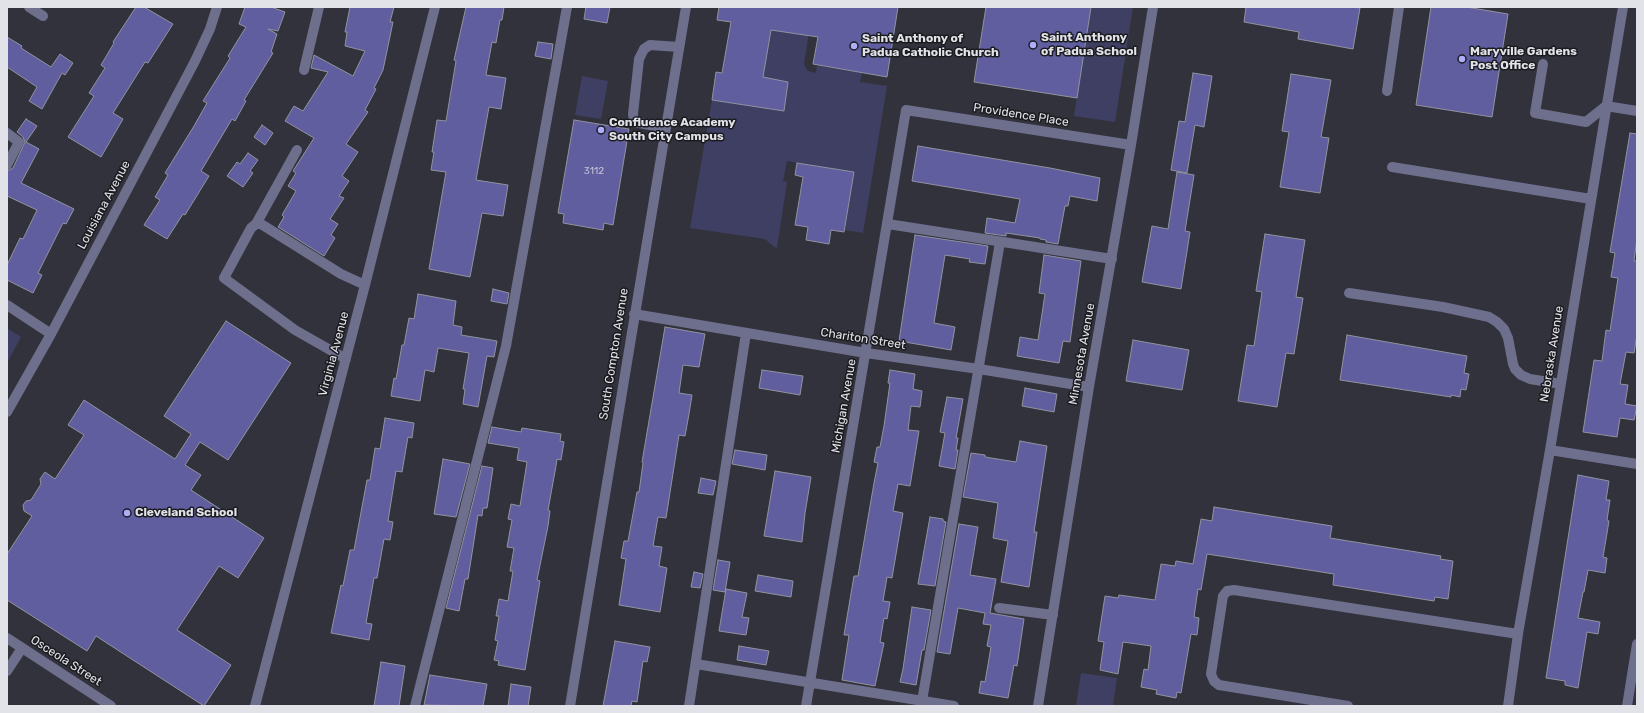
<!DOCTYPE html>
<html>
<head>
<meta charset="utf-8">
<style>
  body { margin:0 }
  #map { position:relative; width:1644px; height:713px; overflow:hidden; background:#32323c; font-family:Rubik,sans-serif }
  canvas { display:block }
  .frame { position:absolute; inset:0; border:8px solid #e2e2e9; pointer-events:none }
</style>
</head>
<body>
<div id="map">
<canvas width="1644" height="713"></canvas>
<div class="frame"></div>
</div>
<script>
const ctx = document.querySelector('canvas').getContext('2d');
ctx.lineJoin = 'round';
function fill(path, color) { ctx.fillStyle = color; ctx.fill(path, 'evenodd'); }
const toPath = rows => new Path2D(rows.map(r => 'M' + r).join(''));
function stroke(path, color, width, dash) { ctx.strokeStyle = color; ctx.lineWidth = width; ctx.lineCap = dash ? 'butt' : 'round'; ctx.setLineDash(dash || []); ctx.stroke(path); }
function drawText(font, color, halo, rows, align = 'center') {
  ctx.font = font + ' Rubik,sans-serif'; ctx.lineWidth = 3; ctx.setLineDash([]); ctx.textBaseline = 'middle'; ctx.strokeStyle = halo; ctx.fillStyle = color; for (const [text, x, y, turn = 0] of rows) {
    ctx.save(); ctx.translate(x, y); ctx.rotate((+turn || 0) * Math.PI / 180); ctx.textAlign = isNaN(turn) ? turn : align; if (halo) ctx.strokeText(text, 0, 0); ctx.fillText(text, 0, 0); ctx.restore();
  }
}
const green = toPath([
  [1091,7,1133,7,1115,122,1074,116],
  [810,26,804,64,808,71,816,73,817,65,862,73,860,82,887,86,863,233,845,230,854,172,787,161,783,181,787,182,777,248,774,247,765,239,690,228,712,100,784,111,788,82,763,77,771,30],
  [582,76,608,81,601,119,575,115],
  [7,328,21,337,7,363],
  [1081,673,1117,678,1113,706,1076,706]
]);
const building = toPath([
  [136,7,144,7,173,24,148,63,145,62,113,113,123,119,101,157,68,137,94,96,89,93,105,68,101,65,114,43,113,42,136,7],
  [245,7,271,7,285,12,278,31,268,29,277,34,271,52,273,53,244,100,246,101,235,121,232,119,201,171,209,176,185,215,183,214,167,239,144,225,160,200,155,197,168,175,165,173,194,126,207,103,203,101,230,58,228,56,246,27,239,24,245,7],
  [350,7,394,7,390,22,393,22,383,70,374,88,376,89,365,110,368,112,346,144,358,152,342,176,349,181,339,196,344,198,330,219,338,224,331,235,335,238,324,256,278,227,284,217,282,215,296,191,288,186,296,173,293,171,314,138,285,121,294,106,303,111,328,72,311,68,314,55,353,76,365,51,345,46,347,32,345,32,350,7],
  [466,7,504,7,502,20,500,20,496,43,492,42,486,75,506,78,501,109,489,107,476,180,508,185,503,216,482,213,470,277,429,269,446,172,431,170,434,152,432,152,437,120,446,121,456,61,454,60,466,7],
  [586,7,610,7,607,23,584,19,586,7],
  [719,7,898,7,887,77,813,64,818,37,771,30,763,77,788,82,784,111,712,100,716,72,722,73,731,22,717,20,719,7],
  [986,7,1091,7,1077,98,974,82,986,7],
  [1246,7,1352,7,1360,8,1353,49,1298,39,1299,32,1244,22,1246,7],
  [1431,7,1466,7,1508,14,1492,117,1416,105,1431,7],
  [7,37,22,46,21,48,51,67,60,54,73,63,65,75,62,73,42,109,29,101,37,87,7,67,7,37],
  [538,42,553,44,551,59,535,56,538,42],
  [1193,73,1212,76,1204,127,1195,125,1187,173,1171,170,1179,121,1185,122,1193,73],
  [1291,74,1331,80,1321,137,1329,138,1320,193,1280,187,1289,132,1282,131,1291,74],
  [26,119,37,126,26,142,39,149,21,183,74,209,66,224,63,223,38,273,42,275,33,293,7,280,7,265,20,238,23,239,37,210,7,196,7,171,13,168,25,142,23,137,17,132,26,119],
  [574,120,629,129,613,225,604,223,603,230,563,223,564,214,558,213,574,120],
  [262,125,273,133,265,145,254,137,262,125],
  [1630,133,1637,134,1637,239,1634,261,1637,261,1637,335,1634,353,1626,352,1620,384,1628,385,1625,404,1637,406,1634,420,1620,418,1617,437,1583,432,1594,360,1602,361,1606,330,1610,331,1618,278,1611,277,1615,253,1610,252,1630,133],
  [918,146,1050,168,1100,178,1097,201,1070,196,1068,206,1065,206,1058,244,1046,242,1046,240,1040,239,1040,238,1006,233,1006,236,985,233,987,218,1015,223,1020,199,912,181,918,146],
  [248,153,258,160,250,171,253,173,243,187,227,176,237,162,240,164,248,153],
  [797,163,854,172,844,232,831,230,829,244,806,240,808,227,795,225,803,177,795,175,797,163],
  [1177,172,1194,175,1185,231,1190,232,1181,289,1142,282,1152,226,1168,229,1177,172],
  [1265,234,1305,240,1296,297,1303,298,1294,354,1286,353,1277,407,1238,401,1247,345,1254,346,1262,292,1256,291,1265,234],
  [915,235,988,246,985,264,969,262,970,259,945,255,934,323,955,327,951,350,899,341,915,235],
  [1044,255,1081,261,1070,342,1063,341,1059,363,1017,356,1020,337,1038,340,1045,294,1039,293,1044,255],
  [493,289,509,293,507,304,491,301,493,289],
  [418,294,456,301,453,325,462,327,461,335,497,341,494,357,487,356,478,407,463,404,465,389,463,389,469,353,438,348,434,372,425,370,420,401,391,396,394,378,396,379,402,345,404,345,409,318,414,319,418,294],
  [226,321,291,363,228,460,200,442,185,465,201,475,191,490,264,538,238,578,219,566,177,630,231,665,204,706,96,636,87,651,7,600,7,554,32,516,24,511,23,505,26,501,31,500,41,484,40,479,45,472,55,479,84,435,68,425,84,400,175,459,191,434,164,416,226,321],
  [665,327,705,334,699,367,683,365,679,393,692,395,689,414,685,436,679,435,666,518,658,517,653,546,662,547,659,566,667,568,660,612,619,605,626,559,621,558,624,541,628,541,637,492,639,492,643,463,642,462,665,327],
  [1347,335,1467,356,1464,373,1469,374,1466,390,1461,389,1460,397,1451,395,1451,397,1340,380,1347,335],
  [1133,340,1189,350,1182,390,1126,381,1133,340],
  [762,370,803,376,800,395,759,388,762,370],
  [890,370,915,374,913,389,922,391,920,407,911,406,908,430,919,431,910,486,898,484,893,511,903,513,892,578,887,577,883,601,890,602,887,619,884,618,880,642,884,643,875,686,842,680,849,635,844,635,854,576,858,576,874,483,878,463,874,462,877,447,880,447,884,426,890,383,888,383,890,370],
  [1025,388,1057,394,1054,412,1022,406,1025,388],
  [947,397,963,399,956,438,958,438,956,450,958,450,955,469,939,466,945,433,940,432,947,397],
  [385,418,414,423,412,438,408,437,402,472,396,471,388,521,393,522,390,540,384,539,377,578,374,578,366,623,372,624,369,640,331,633,341,585,343,586,350,550,354,550,367,480,370,480,375,448,380,449,385,418],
  [492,427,521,432,522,428,561,434,560,441,564,442,561,460,557,459,556,466,548,510,550,511,548,526,537,580,540,581,525,670,498,665,499,661,494,660,498,641,495,640,499,616,496,616,499,599,508,601,513,571,510,571,514,548,507,547,512,520,508,519,511,504,520,506,527,462,517,460,519,448,488,443,492,427],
  [1020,441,1047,446,1034,532,1037,532,1029,587,1001,582,1008,541,993,538,998,503,963,497,971,453,985,455,985,457,1016,462,1020,441],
  [735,450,767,455,765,470,732,464,735,450],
  [443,459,470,464,456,517,434,514,443,459],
  [482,466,493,468,487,508,483,508,482,516,478,515,468,579,465,579,459,611,446,608,482,466],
  [775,471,811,477,805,513,802,542,764,536,775,471],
  [1578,475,1609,481,1606,500,1610,500,1607,520,1609,521,1603,557,1607,558,1605,573,1588,570,1584,592,1583,592,1578,618,1600,622,1598,634,1587,632,1578,688,1565,685,1565,681,1546,678,1578,475],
  [701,478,716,481,713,495,698,493,701,478],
  [1214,507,1332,526,1330,538,1441,556,1440,559,1453,561,1448,599,1435,597,1434,601,1333,585,1334,574,1207,554,1201,590,1198,589,1194,617,1199,618,1197,635,1191,634,1181,693,1177,692,1176,698,1156,694,1157,690,1141,687,1144,669,1148,670,1151,646,1123,642,1118,674,1100,670,1104,642,1098,641,1105,596,1118,598,1119,595,1155,600,1161,564,1175,566,1176,561,1193,564,1201,519,1212,521,1214,507],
  [930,517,943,519,943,521,946,522,935,586,918,584,930,517],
  [959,524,978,527,970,575,996,579,990,613,1024,619,1017,666,1014,665,1008,698,979,693,981,681,985,682,991,647,987,646,991,625,983,624,985,613,958,608,950,654,937,652,959,524],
  [718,560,730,562,725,592,713,590,718,560],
  [694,572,703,574,700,588,691,587,694,572],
  [758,575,793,581,791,597,755,591,758,575],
  [726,589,747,593,742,617,749,618,746,635,719,631,726,589],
  [912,607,931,610,924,650,922,650,916,685,900,682,903,669,912,607],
  [615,641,650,647,647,662,643,661,637,702,632,701,631,706,603,706,615,641],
  [739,646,769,651,766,665,737,660,739,646],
  [381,662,405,666,399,706,374,706,381,662],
  [430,675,487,684,483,706,424,705,430,675],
  [511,684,531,687,528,706,508,706,511,684]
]);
const minor = toPath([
  [29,7,43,16],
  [1543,64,1535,113,1586,122,1606,106,1637,111],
  [304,70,319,7],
  [1387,91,1399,7],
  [666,128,634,122,633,114,639,59,644,49,650,45,679,47],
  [7,133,19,142,7,165],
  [1392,167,1591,199],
  [256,224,297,150],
  [888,224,1112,259],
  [1349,293,1443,307,1489,317,1497,322,1504,329,1508,338,1513,364,1515,369,1521,375,1530,379,1561,384],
  [7,305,51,334],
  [634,314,866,353,979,369,1089,387],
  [346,359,295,330,224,278,251,228,256,224,261,224,341,274,365,285],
  [7,412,51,334,195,61,210,29,217,7],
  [1550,450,1637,464],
  [999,608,1053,615],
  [7,638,111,706],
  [696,664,954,706],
  [7,671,22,648],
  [922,701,1000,242],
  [255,706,365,285,435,7],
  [415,706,506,346,567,7],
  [570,706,686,7],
  [689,706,746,333],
  [806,706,906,110,1131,145],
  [1038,706,1089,387,1131,145,1153,7],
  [1348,706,1219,685,1214,681,1211,674,1223,596,1227,591,1234,590,1518,634],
  [1508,706,1518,634,1550,450,1623,7],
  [1627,706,1637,644]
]);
const markers = [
  [1033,45,4,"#aeaefb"],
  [854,46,4,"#aeaefb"],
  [1462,59,4,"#aeaefb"],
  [601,130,4,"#aeaefb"],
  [127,513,4,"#aeaefb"]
];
const numberNames = [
  ["3112",594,171]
];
const poiNames = [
  ["Saint Anthony",1041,38],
  ["of Padua School",1041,52],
  ["Saint Anthony of",862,39],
  ["Padua Catholic Church",862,53],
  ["Maryville Gardens",1470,52],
  ["Post Office",1470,66],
  ["Confluence Academy",609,123],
  ["South City Campus",609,137],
  ["Cleveland School",135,513]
];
const streetNames = [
  ["Providence Place",1021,115,9],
  ["Louisiana Avenue",104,205,-62],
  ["Chariton Street",863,339,9],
  ["Virginia Avenue",334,354,-75],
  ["South Compton Avenue",614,354,-81],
  ["Minnesota Avenue",1082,354,-80],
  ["Nebraska Avenue",1552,354,-81],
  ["Michigan Avenue",844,406,-80],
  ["Osceola Street",66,661,33]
];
fill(green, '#3f3f63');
fill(building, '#605e9f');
stroke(building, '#92939f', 1);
stroke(minor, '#6e6f8c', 10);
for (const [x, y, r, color] of markers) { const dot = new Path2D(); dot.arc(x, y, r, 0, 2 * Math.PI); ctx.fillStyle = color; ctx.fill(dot); stroke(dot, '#1a1b1f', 1.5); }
drawText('10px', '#c2c1d6', null, numberNames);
drawText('bold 12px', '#e2e2e9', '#1a1b1f', poiNames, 'left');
drawText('12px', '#e2e2e9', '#1a1b1f', streetNames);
</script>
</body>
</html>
